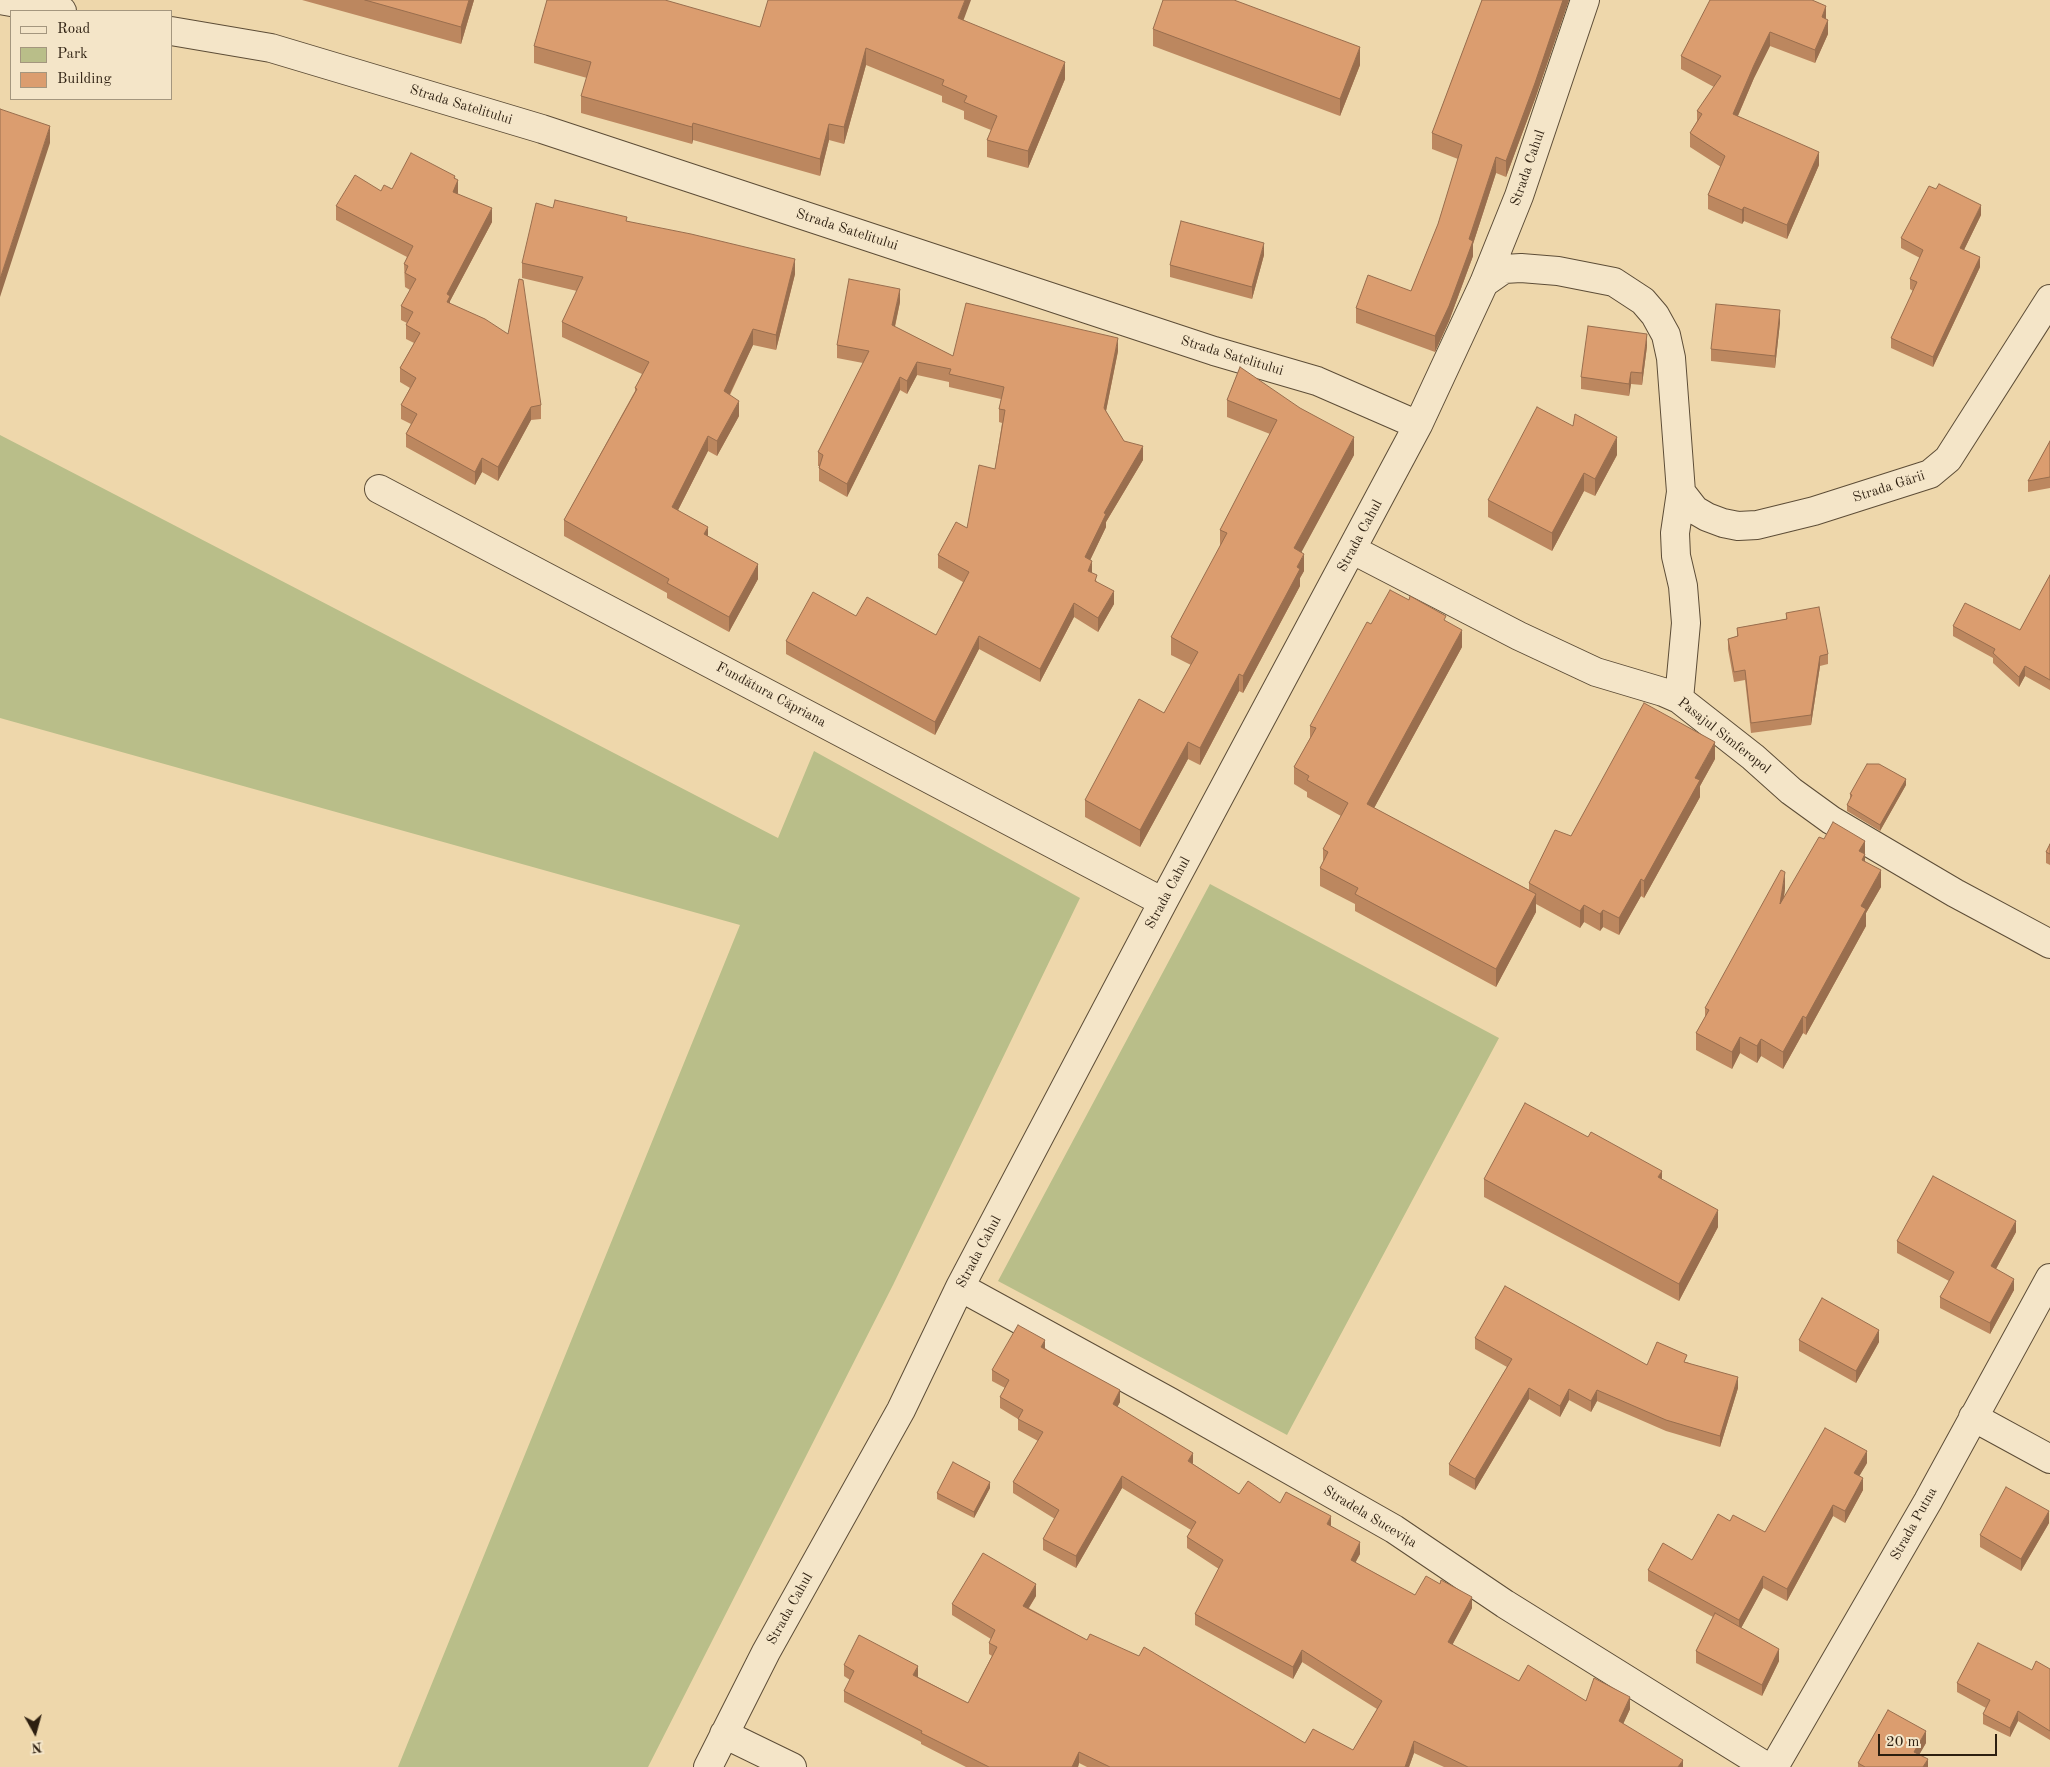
<!DOCTYPE html>
<html>
<head>
<meta charset="utf-8">
<style>
  body { margin:0 }
  #map { position:relative; width:2050px; height:1767px; overflow:hidden; background:#eed7ab; font-family:"Old Standard TT",serif }
  canvas { display:block }
  .legend { position:absolute; left:10px; top:10px; width:162px; height:90px; box-sizing:border-box; background:#f4e5c8; border:1px solid #a4967e; margin:0; padding:6px 9px; list-style:none; font-size:15px; color:#2d1f10 }
  .legend li { display:flex; align-items:center; gap:10px; height:25px }
  .legend b { width:25px; border:1px solid #a4967e }
  .north { position:absolute; left:10px; top:1707px; width:50px; height:50px; -webkit-text-stroke:4px #f4e5c8; paint-order:stroke; rotate:173deg; font-size:14px; font-weight:700; line-height:20px; text-align:center; color:#2d1f10 }
  .north::after { content:''; display:block; margin:auto; width:18px; height:22px; background:#2d1f10; clip-path:polygon(50% 0,100% 100%,50% 72%,0 100%) }
  .scale { position:absolute; left:1878px; top:1734px; width:119px; height:22px; box-sizing:border-box; border:2px solid #2d1f10; border-top:0; padding-left:6px; font-size:15px; line-height:18px; white-space:nowrap; color:#2d1f10; -webkit-text-stroke:4px #f4e5c8; paint-order:stroke }
</style>
</head>
<body>
<div id="map">
<canvas width="2050" height="1767"></canvas>
<ul class="legend">
<li><b style="height:6px;background:#f4e5c8"></b>Road</li>
<li><b style="height:14px;background:#b9be89"></b>Park</li>
<li><b style="height:14px;background:#db9d6f"></b>Building</li>
</ul>
<div class="north">N</div>
<div class="scale">20 m</div>
</div>
<script>
const ctx = document.querySelector('canvas').getContext('2d');
ctx.lineJoin = 'round';
function fill(path, color) { ctx.fillStyle = color; ctx.fill(path, 'evenodd'); }
const toPath = rows => new Path2D(rows.map(r => 'M' + r).join(''));
function stroke(path, color, width, dash) { ctx.strokeStyle = color; ctx.lineWidth = width; ctx.lineCap = dash ? 'butt' : 'round'; ctx.setLineDash(dash || []); ctx.stroke(path); }
function drawText(font, color, halo, rows, align = 'center') {
  ctx.font = font + ' "Old Standard TT",serif'; ctx.lineWidth = 4; ctx.setLineDash([]); ctx.textBaseline = 'middle'; ctx.strokeStyle = halo; ctx.fillStyle = color; for (const [text, x, y, turn = 0] of rows) {
    ctx.save(); ctx.translate(x, y); ctx.rotate((+turn || 0) * Math.PI / 180); ctx.textAlign = isNaN(turn) ? turn : align; if (halo) ctx.strokeText(text, 0, 0); ctx.fillText(text, 0, 0); ctx.restore();
  }
}
const green = toPath([
  [0,435,778,838,814,751,1080,898,893,1285,648,1767,398,1767,740,925,0,718],
  [1210,884,1499,1038,1287,1435,998,1281]
]);
const minor = toPath([
  [0,0,62,11],
  [171,31,271,48,542,129,1214,351,1317,381,1418,425],
  [1484,283,1504,269,1521,268,1558,271,1614,282,1643,301,1655,315,1666,335,1671,358,1681,492,1675,533,1676,556,1683,586,1686,623,1679,699],
  [379,489,1163,902],
  [1681,492,1695,510,1707,517,1723,523,1738,526,1757,525,1814,511,1930,474,1948,459,2050,299],
  [1353,550,1519,636,1596,672,1663,692,1679,699,1753,757,1791,791,1831,820,1955,893,2050,944],
  [960,1287,1170,1402,1394,1529,1505,1604,1767,1767],
  [1973,1417,2050,1459],
  [724,1734,792,1767],
  [708,1767,766,1652,901,1410,960,1287,1163,902,1418,425,1484,283,1519,196,1585,0],
  [1774,1767,1928,1501,2050,1278]
]);
const wall = toPath([
  [302,0,474,0,461,44],
  [1482,0,1569,0,1535,99,1506,177,1496,173,1473,244,1473,256,1449,321,1435,352,1356,323,1356,308,1411,291,1438,224,1458,159,1432,149,1432,133],
  [1818,2,1826,19,1828,34,1815,63,1770,46,1754,78,1738,116,1819,165,1787,239,1744,221,1742,224,1708,209,1708,195,1721,167,1690,147,1690,133,1697,121,1697,111,1714,87,1681,69,1681,56],
  [964,20,1065,79,1028,168,987,157,987,140,991,130,964,119,964,111,942,102,942,96,866,65,844,144,829,140,820,176,693,140,692,144,581,113,581,96,587,78,534,63,534,46,760,27],
  [1153,29,1360,65,1340,116,1153,46],
  [455,179,458,194,492,222,450,301,450,303,541,405,541,419,531,420,498,481,482,472,475,485,406,447,406,434,411,424,401,419,401,405,410,388,400,382,400,368,414,343,406,339,406,325,407,323,401,320,401,306,410,290,405,287,404,264,407,257,336,220,336,206,381,191],
  [553,208,627,221,795,274,776,350,753,345,730,395,739,416,717,456,708,451,678,510,758,579,729,632,667,598,667,593,564,536,564,520,635,391,635,388,642,374,562,337,562,322,577,291,522,278,522,263],
  [1981,215,1964,250,1980,267,1933,367,1891,348,1891,338,1913,291,1910,289,1910,279,1920,258,1901,248,1901,238],
  [1264,255,1252,299,1170,277,1170,265],
  [900,302,895,327,953,356,1118,351,1106,411,1124,441,1143,460,1106,522,1106,527,1090,560,1092,573,1097,582,1114,604,1098,632,1074,617,1040,682,979,649,935,735,786,654,786,641,856,616,936,635,963,582,938,568,938,555,967,528,995,469,1002,423,999,422,999,409,1001,399,949,387,949,382,917,375,907,394,900,390,847,497,819,481,819,466,818,466,818,452,863,363,837,358,837,345],
  [1780,322,1775,368,1711,361,1711,349],
  [1647,346,1642,385,1631,384,1629,396,1581,389,1581,377],
  [1240,367,1354,455,1301,552,1304,571,1300,578,1300,586,1243,693,1239,691,1200,765,1188,759,1140,847,1085,817,1085,800,1164,713,1191,665,1171,655,1171,637,1220,547,1220,530,1270,434,1227,417,1227,400],
  [2050,441,2050,488,2028,492,2028,481],
  [1617,455,1595,496,1584,491,1552,551,1488,517,1488,500],
  [2050,575,2050,690,2025,676,2019,687,1993,663,1993,658,1953,636,1953,626,2020,630],
  [1786,613,1828,654,1828,664,1820,666,1811,725,1751,733,1745,680,1734,682,1728,649,1728,639,1737,636,1737,628,1786,619],
  [1446,621,1462,647,1374,808,1529,890,1529,883,1571,836,1715,759,1700,786,1700,797,1644,898,1641,896,1619,935,1603,927,1600,931,1584,922,1580,928,1536,904,1536,912,1496,987,1355,911,1355,904,1320,886,1320,868,1323,862,1323,849,1341,816,1307,797,1307,792,1294,784,1294,767,1310,738,1310,726,1371,624],
  [1906,785,1880,831,1847,811,1847,805,1850,800,1850,794],
  [1824,839,1865,841,1865,861,1881,887,1866,913,1866,926,1806,1035,1803,1033,1783,1069,1761,1056,1757,1063,1740,1053,1732,1069,1696,1050,1696,1033,1705,1017,1705,1008,1785,889,1784,897],
  [2050,844,2050,865,2046,863,2046,852],
  [1484,1179,1662,1179,1718,1227,1679,1301,1484,1197],
  [2016,1232,1996,1269,2014,1290,1990,1334,1940,1308,1940,1297,1949,1281,1897,1253,1897,1241],
  [1475,1338,1647,1365,1687,1362,1738,1388,1720,1447,1666,1431,1597,1401,1591,1412,1569,1400,1560,1417,1529,1399,1475,1490,1449,1475,1449,1464,1507,1367,1475,1349],
  [1799,1340,1879,1342,1856,1383,1799,1351],
  [1045,1348,1120,1402,1117,1407,1193,1464,1239,1494,1280,1503,1331,1526,1360,1554,1355,1562,1415,1595,1472,1608,1452,1645,1519,1681,1586,1701,1630,1709,1623,1724,1683,1767,1444,1767,1414,1753,1409,1767,1087,1767,1079,1763,1078,1767,966,1767,921,1744,921,1742,844,1702,844,1691,850,1680,844,1676,844,1665,918,1677,968,1703,992,1656,989,1654,989,1643,991,1639,952,1615,952,1604,1036,1596,1029,1608,1087,1640,1305,1743,1353,1750,1377,1709,1302,1662,1293,1679,1195,1625,1195,1614,1219,1569,1187,1548,1187,1537,1191,1530,1122,1488,1076,1568,1043,1550,1043,1539,1055,1519,1013,1493,1013,1482,1038,1441,1018,1430,1018,1419,1000,1408,1000,1397,1005,1388,992,1381,992,1370],
  [1867,1463,1859,1476,1863,1490,1845,1523,1833,1516,1787,1601,1763,1588,1741,1628,1779,1661,1762,1696,1696,1663,1696,1651,1713,1617,1648,1581,1648,1570,1692,1560,1730,1521,1765,1532],
  [990,1488,974,1518,937,1499,937,1493],
  [2049,1523,2021,1571,1980,1547,1980,1535],
  [2050,1669,2050,1740,2018,1721,2010,1737,1983,1724,1983,1714,1986,1708,1957,1692,1957,1683,2032,1670],
  [1926,1743,1919,1754,1928,1767,1858,1767,1858,1763]
]);
const shadedWall = toPath([
  [469,0,474,0,461,44,461,27],
  [965,0,971,0,958,35,958,18],
  [1563,0,1569,0,1535,99,1506,177,1506,161],
  [1826,6,1826,20,1822,17],
  [1828,20,1828,34,1815,63,1815,50],
  [1770,32,1770,46,1754,78,1733,127,1733,114,1754,65],
  [1360,47,1360,65,1340,116,1340,99],
  [866,48,866,65,844,144,844,127],
  [1065,62,1065,79,1028,168,1028,151],
  [693,123,693,140,692,144,692,127],
  [829,124,829,140,820,176,820,159],
  [50,126,50,143,0,297,0,279],
  [1819,152,1819,165,1787,239,1787,225],
  [1496,157,1496,173,1473,244,1473,256,1449,321,1435,352,1435,336,1469,239],
  [455,176,455,186,458,180,458,194,453,192,454,178],
  [1981,205,1981,215,1960,258,1960,248],
  [1744,207,1744,221,1742,224,1742,210],
  [492,208,492,222,450,301,450,310,447,315,447,294],
  [1264,243,1264,255,1252,299,1252,287],
  [1980,257,1980,267,1933,367,1933,357],
  [795,259,795,274,776,350,776,335],
  [900,289,900,302,892,339,892,325],
  [1780,310,1780,322,1775,368,1775,356],
  [753,329,753,345,724,406,724,391],
  [1647,334,1647,346,1642,385,1642,373],
  [1118,338,1118,351,1104,421,1104,408],
  [917,362,917,375,907,394,907,381],
  [1631,372,1631,384,1629,396,1629,384],
  [900,377,900,390,847,497,847,484],
  [739,401,739,416,717,456,717,441],
  [531,407,531,420,498,481,498,467],
  [708,436,708,451,672,522,672,507],
  [1354,437,1354,455,1294,566,1294,548],
  [1617,437,1617,455,1595,496,1595,479],
  [1143,446,1143,460,1106,522,1106,527,1085,571,1085,557,1104,513],
  [482,458,482,472,475,485,475,472],
  [1584,473,1584,491,1552,551,1552,533],
  [708,527,708,542,704,534],
  [1304,554,1304,571,1300,578,1300,586,1243,693,1243,676],
  [1092,561,1092,574,1088,571],
  [758,564,758,579,729,632,729,617],
  [1114,591,1114,604,1098,632,1098,618],
  [1074,603,1074,617,1040,682,1040,669],
  [1462,630,1462,647,1367,821,1367,804],
  [979,636,979,649,935,735,935,722],
  [1820,656,1820,666,1811,725,1811,715],
  [2025,666,2025,676,2019,687,2019,677],
  [1239,674,1239,691,1200,765,1200,748],
  [1188,742,1188,759,1140,847,1140,830],
  [1715,742,1715,759,1700,786,1700,797,1644,898,1644,881,1695,778],
  [1906,779,1906,785,1880,831,1880,825],
  [1865,841,1865,871,1859,851],
  [1881,870,1881,887,1866,913,1866,926,1806,1035,1806,1018,1861,906],
  [1785,872,1785,889,1780,920,1780,904],
  [1641,879,1641,896,1619,935,1619,918],
  [1536,894,1536,912,1496,987,1496,969],
  [1584,905,1584,922,1580,928,1580,911],
  [1603,910,1603,927,1600,931,1600,914],
  [1803,1016,1803,1033,1783,1069,1783,1052],
  [1740,1037,1740,1053,1732,1069,1732,1052],
  [1761,1039,1761,1056,1757,1063,1757,1046],
  [1662,1171,1662,1188,1658,1177],
  [1718,1210,1718,1227,1679,1301,1679,1284],
  [2016,1221,2016,1232,1991,1278,1991,1266],
  [2014,1279,2014,1290,1990,1334,1990,1323],
  [1879,1330,1879,1342,1856,1383,1856,1371],
  [1045,1340,1045,1351,1041,1347],
  [1738,1377,1738,1388,1720,1447,1720,1436],
  [1529,1388,1529,1399,1475,1490,1475,1479],
  [1569,1389,1569,1400,1560,1417,1560,1406],
  [1120,1390,1120,1402,1113,1415,1113,1404],
  [1597,1390,1597,1401,1591,1412,1591,1401],
  [1867,1451,1867,1463,1854,1485,1854,1473],
  [1193,1453,1193,1464,1188,1461],
  [1122,1476,1122,1488,1076,1568,1076,1556],
  [1863,1478,1863,1490,1845,1523,1845,1511],
  [990,1482,990,1488,974,1518,974,1512],
  [1833,1505,1833,1516,1787,1601,1787,1589],
  [2049,1511,2049,1523,2021,1571,2021,1559],
  [1331,1516,1331,1528,1327,1524],
  [1360,1542,1360,1554,1351,1571,1351,1560],
  [1763,1576,1763,1588,1739,1632,1739,1620],
  [1036,1584,1036,1596,1023,1617,1023,1606],
  [1472,1597,1472,1608,1448,1653,1448,1642],
  [1779,1649,1779,1661,1762,1696,1762,1685],
  [1302,1650,1302,1662,1293,1679,1293,1667],
  [918,1666,918,1677,913,1686,913,1675],
  [1630,1697,1630,1709,1619,1733,1619,1721],
  [2018,1711,2018,1721,2010,1737,2010,1728],
  [1926,1731,1926,1743,1914,1764,1914,1752],
  [1414,1741,1414,1753,1409,1767,1405,1767],
  [1079,1752,1079,1763,1078,1767,1072,1767],
  [1928,1759,1928,1767,1923,1767],
  [1683,1760,1683,1767,1678,1767]
]);
const building = toPath([
  [365,0,469,0,461,27,365,0],
  [547,0,665,0,760,27,768,0,965,0,958,18,1065,62,1028,151,987,140,997,116,964,102,967,96,942,85,944,80,866,48,844,127,829,124,820,159,693,123,692,127,581,96,591,62,534,46,547,0],
  [1163,0,1234,0,1360,47,1340,99,1153,29,1163,0],
  [1482,0,1563,0,1535,83,1506,161,1496,157,1469,239,1473,241,1449,306,1435,336,1356,308,1368,275,1411,291,1438,224,1462,145,1432,133,1482,0],
  [1710,0,1812,0,1826,6,1822,17,1828,20,1815,50,1770,32,1754,65,1733,114,1819,152,1787,225,1744,207,1742,210,1708,195,1725,156,1690,133,1702,114,1697,111,1721,76,1681,56,1710,0],
  [0,109,50,126,0,279,0,109],
  [411,153,455,176,454,178,458,180,453,192,492,208,447,294,450,296,447,302,485,319,508,334,519,279,523,280,541,405,531,407,498,467,482,458,475,472,406,434,417,414,401,405,416,378,400,368,420,333,406,325,413,312,401,306,416,279,405,273,408,266,404,264,413,246,336,206,355,175,381,191,384,185,392,189,411,153],
  [1939,184,1981,205,1960,248,1980,257,1933,357,1891,338,1917,282,1910,279,1923,250,1901,238,1929,186,1936,189,1939,184],
  [555,200,627,217,626,221,691,234,795,259,776,335,753,329,724,391,739,401,717,441,708,436,672,507,708,527,704,534,758,564,729,617,667,583,669,579,564,520,637,389,635,388,649,362,562,322,583,277,522,263,536,203,553,208,555,200],
  [1181,221,1264,243,1252,287,1170,265,1181,221],
  [849,279,900,289,892,325,953,356,966,303,1118,338,1104,408,1124,441,1143,446,1104,513,1106,514,1085,557,1092,561,1088,571,1097,575,1095,581,1114,591,1098,618,1074,603,1040,669,979,636,935,722,786,641,813,592,856,616,867,597,936,635,969,572,938,555,956,522,967,528,979,465,995,469,1005,410,999,409,1004,387,949,374,951,369,917,362,907,381,900,377,847,484,819,468,823,455,818,452,869,351,837,345,849,279],
  [1716,304,1780,310,1775,356,1711,349,1716,304],
  [1588,326,1647,334,1642,373,1631,372,1629,384,1581,377,1588,326],
  [1240,367,1300,408,1354,437,1294,548,1304,554,1297,567,1300,569,1243,676,1239,674,1200,748,1188,742,1140,830,1085,800,1139,699,1164,713,1198,652,1171,637,1227,533,1220,530,1277,420,1227,400,1240,367],
  [1537,407,1573,426,1575,414,1617,437,1595,479,1584,473,1552,533,1488,500,1537,407],
  [2050,441,2050,477,2028,481,2050,441],
  [2050,575,2050,680,2025,666,2019,677,1993,653,1995,649,1953,626,1965,603,2020,630,2050,575],
  [1390,590,1409,600,1410,596,1446,616,1444,620,1462,630,1367,804,1536,894,1496,969,1355,894,1358,888,1320,868,1328,852,1323,849,1348,803,1307,780,1309,776,1294,767,1316,728,1310,726,1367,622,1371,624,1390,590],
  [1819,607,1828,654,1820,656,1811,715,1751,723,1745,670,1734,672,1728,639,1738,636,1737,628,1787,619,1786,613,1819,607],
  [1644,703,1715,742,1695,778,1700,780,1644,881,1641,879,1619,918,1603,910,1600,914,1584,905,1580,911,1529,883,1555,830,1571,836,1644,703],
  [1867,764,1879,764,1906,779,1880,825,1847,805,1852,795,1850,794,1867,764],
  [1833,822,1865,841,1859,851,1865,854,1862,860,1881,870,1861,906,1866,909,1806,1018,1803,1016,1783,1052,1761,1039,1757,1046,1740,1037,1732,1052,1696,1033,1709,1010,1705,1008,1781,870,1785,872,1780,904,1819,837,1824,839,1833,822],
  [2050,844,2050,854,2046,852,2050,844],
  [1525,1103,1588,1137,1591,1132,1662,1171,1658,1177,1718,1210,1679,1284,1484,1179,1525,1103],
  [1933,1176,2016,1221,1991,1266,2014,1279,1990,1323,1940,1297,1954,1272,1897,1241,1933,1176],
  [1505,1286,1647,1365,1657,1342,1687,1355,1684,1362,1738,1377,1720,1436,1666,1420,1597,1390,1591,1401,1569,1389,1560,1406,1529,1388,1475,1479,1449,1464,1512,1359,1475,1338,1505,1286],
  [1822,1298,1879,1330,1856,1371,1799,1340,1822,1298],
  [1018,1325,1045,1340,1041,1347,1120,1390,1113,1404,1193,1453,1188,1461,1239,1494,1248,1481,1280,1503,1286,1492,1331,1516,1327,1524,1360,1542,1351,1560,1415,1595,1426,1576,1440,1584,1441,1580,1472,1597,1448,1642,1519,1681,1528,1665,1586,1701,1594,1678,1630,1697,1619,1721,1683,1760,1678,1767,1468,1767,1414,1741,1405,1767,1110,1767,1079,1752,1072,1767,989,1767,921,1733,922,1731,844,1691,854,1671,844,1665,859,1635,918,1666,913,1675,968,1703,997,1647,989,1643,995,1630,952,1604,983,1553,1036,1584,1023,1606,1087,1640,1090,1634,1139,1656,1144,1647,1305,1743,1313,1729,1353,1750,1382,1701,1302,1650,1293,1667,1195,1614,1223,1560,1187,1537,1196,1522,1122,1476,1076,1556,1043,1539,1059,1510,1013,1482,1043,1432,1018,1419,1023,1410,1000,1397,1009,1380,992,1370,1018,1325],
  [1825,1428,1867,1451,1854,1473,1863,1478,1845,1511,1833,1505,1787,1589,1763,1576,1739,1620,1648,1570,1663,1543,1692,1560,1718,1514,1730,1521,1733,1515,1765,1532,1825,1428],
  [953,1462,990,1482,974,1512,937,1493,953,1462],
  [2006,1487,2049,1511,2021,1559,1980,1535,2006,1487],
  [1715,1613,1779,1649,1762,1685,1696,1651,1715,1613],
  [1978,1643,2032,1670,2036,1661,2050,1669,2050,1731,2018,1711,2010,1728,1983,1714,1990,1700,1957,1683,1978,1643],
  [1888,1710,1926,1731,1914,1752,1928,1759,1923,1767,1865,1767,1858,1763,1888,1710]
]);
const streetNames = [
  ["Strada Satelitului",461,105,17],
  ["Strada Cahul",1528,168,-71],
  ["Strada Satelitului",847,230,18],
  ["Strada Satelitului",1232,356,17],
  ["Strada Gării",1889,487,-18],
  ["Strada Cahul",1360,536,-62],
  ["Fundătura Căpriana",771,695,28],
  ["Pasajul Simferopol",1724,736,38],
  ["Strada Cahul",1168,893,-62],
  ["Strada Cahul",979,1252,-62],
  ["Stradela Sucevița",1370,1517,31],
  ["Strada Putna",1914,1524,-61],
  ["Strada Cahul",790,1609,-61]
];
fill(green, '#b9be89');
stroke(minor, '#5d4d37', 30);
stroke(minor, '#f4e5c8', 28);
fill(wall, '#bc875f');
fill(shadedWall, '#996e4e');
fill(building, '#db9d6f');
stroke(building, '#996e4e', 1);
drawText('14px', '#2d1f10', '#f4e5c8', streetNames);
</script>
</body>
</html>
